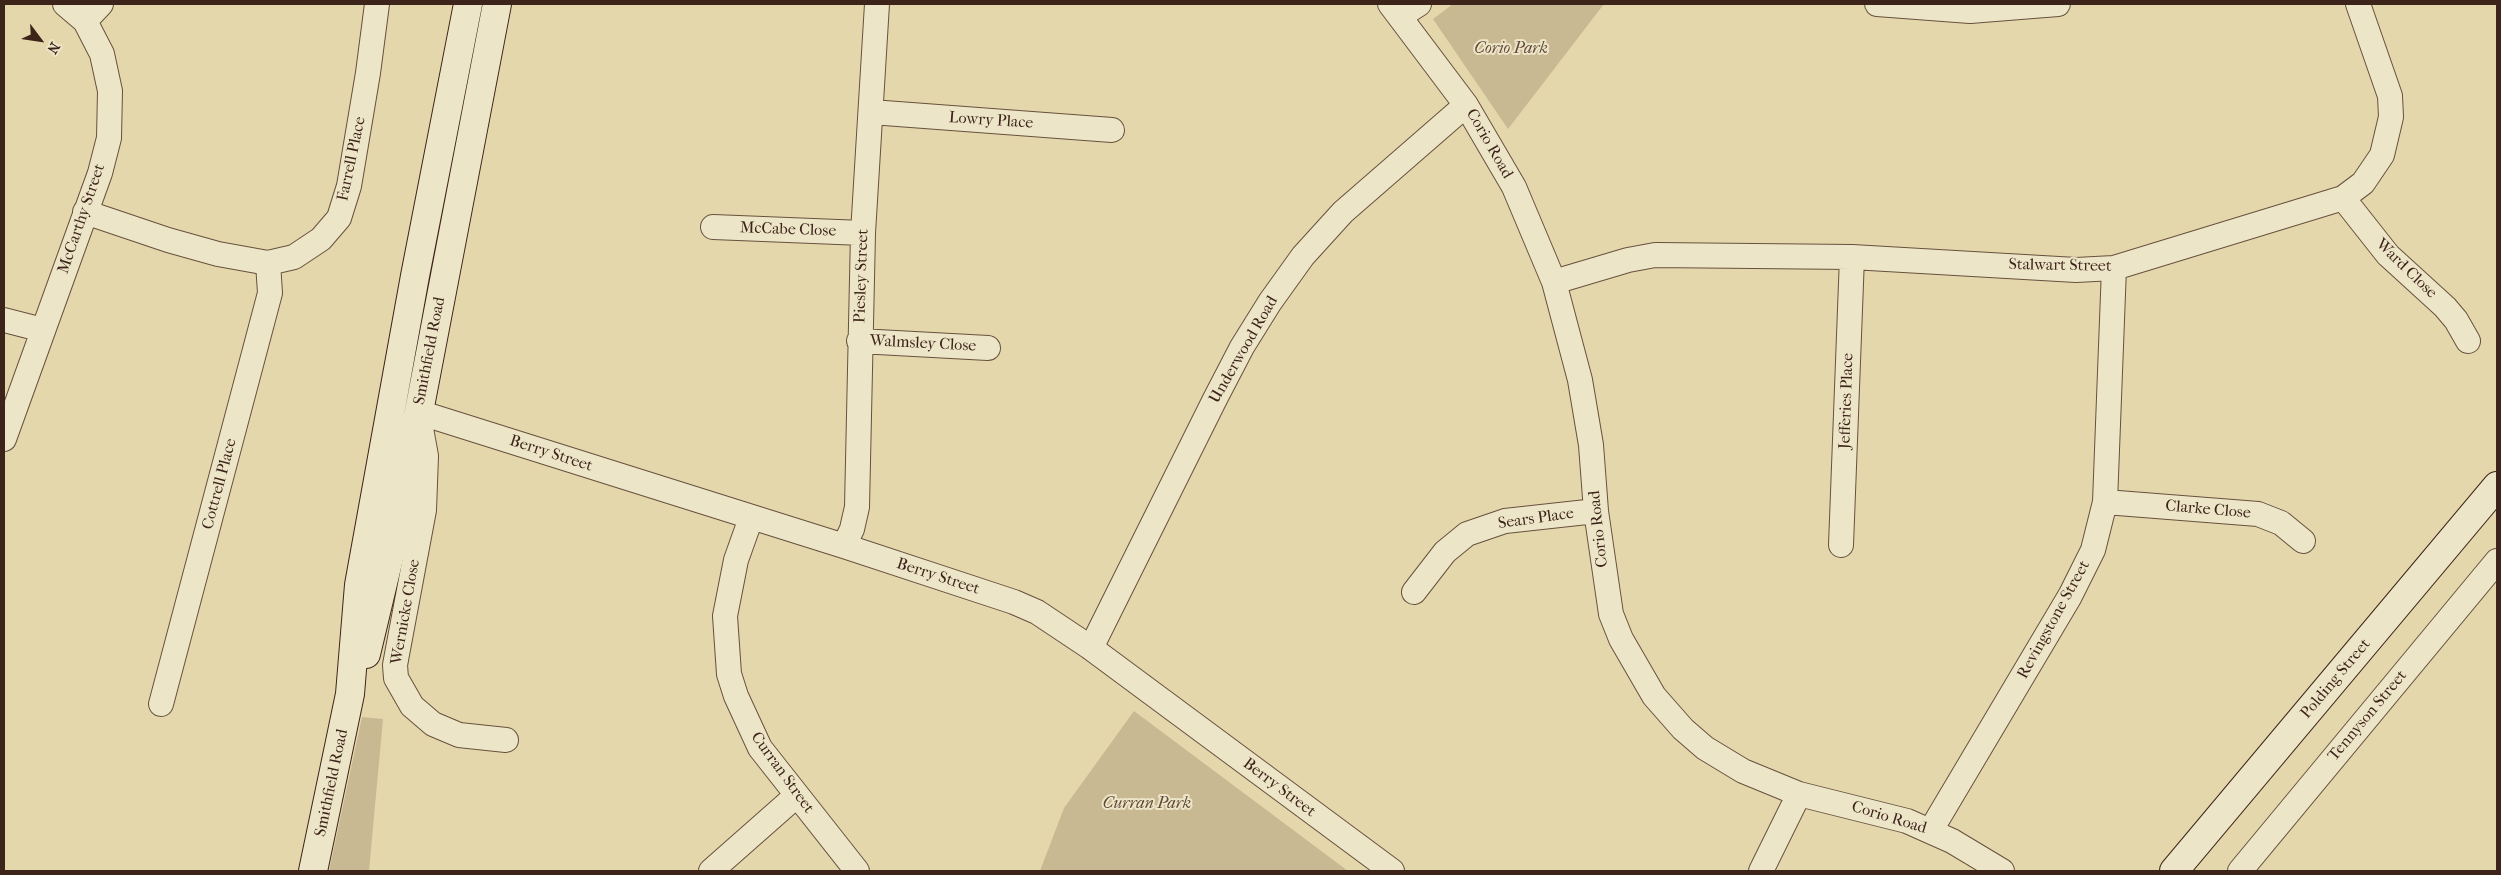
<!DOCTYPE html>
<html>
<head>
<meta charset="utf-8">
<style>
  body { margin:0 }
  #map { position:relative; width:2501px; height:875px; overflow:hidden; background:#e4d7ab; font-family:"IM FELL French Canon",serif }
  canvas { display:block }
  .frame { position:absolute; inset:0; border:5px solid #3d241a; pointer-events:none }
  .north { position:absolute; left:15px; top:15px; width:50px; height:50px; -webkit-text-stroke:4px #ede5c8; paint-order:stroke; rotate:121deg; font-size:14px; font-weight:700; line-height:20px; text-align:center; color:#3d241a }
  .north::after { content:''; display:block; margin:auto; width:18px; height:22px; background:#3d241a; clip-path:polygon(50% 0,100% 100%,50% 72%,0 100%) }
</style>
</head>
<body>
<div id="map">
<canvas width="2501" height="875"></canvas>
<div class="frame"></div>
<div class="north">N</div>
</div>
<script>
const ctx = document.querySelector('canvas').getContext('2d');
ctx.lineJoin = 'round';
function fill(path, color) { ctx.fillStyle = color; ctx.fill(path, 'evenodd'); }
const toPath = rows => new Path2D(rows.map(r => 'M' + r).join(''));
function stroke(path, color, width, dash) { ctx.strokeStyle = color; ctx.lineWidth = width; ctx.lineCap = dash ? 'butt' : 'round'; ctx.setLineDash(dash || []); ctx.stroke(path); }
function drawText(font, color, halo, rows, align = 'center') {
  ctx.font = font + ' "IM FELL French Canon",serif'; ctx.lineWidth = 4; ctx.setLineDash([]); ctx.textBaseline = 'middle'; ctx.strokeStyle = halo; ctx.fillStyle = color; for (const [text, x, y, turn = 0] of rows) {
    ctx.save(); ctx.translate(x, y); ctx.rotate((+turn || 0) * Math.PI / 180); ctx.textAlign = isNaN(turn) ? turn : align; if (halo) ctx.strokeText(text, 0, 0); ctx.fillText(text, 0, 0); ctx.restore();
  }
}
const green = toPath([
  [1453,4,1604,4,1508,129,1433,19],
  [1134,711,1348,871,1040,871,1064,808],
  [362,717,383,719,369,871,329,871]
]);
const minor = toPath([
  [1390,4,1466,105,1514,187,1554,282,1580,380,1591,445,1596,511,1611,614,1621,639,1654,696,1683,729,1705,748,1743,771,1799,794,1907,821,1952,841,2002,871],
  [1877,4,1970,11,2058,4],
  [1400,16,1419,4],
  [85,21,101,4],
  [871,112,1112,130],
  [2343,198,2388,255,2445,307,2456,320,2468,341],
  [85,212,168,240,218,254,268,263,294,257,321,239,339,218,349,186,368,73,377,4],
  [713,227,863,233],
  [1554,282,1628,260,1655,255,1852,257,2076,270,2114,268,2343,198,2363,183,2382,155,2391,117,2390,96,2358,4],
  [4,320,43,330],
  [859,341,988,348],
  [4,439,100,173,109,138,110,91,102,54,85,21,65,4],
  [2105,502,2258,514,2281,523,2303,541],
  [751,518,736,560,725,616,729,674,736,696,760,748,857,871],
  [1841,545,1852,257],
  [844,546,852,529,857,507,863,233,877,4],
  [1414,592,1445,552,1467,534,1505,521,1596,511],
  [1091,648,1215,399,1242,347,1270,302,1303,256,1343,212,1466,105],
  [161,704,270,293,268,263],
  [506,740,459,735,433,724,412,706,396,678,395,665,424,510,426,456,418,412,844,546,1014,602,1037,612,1091,648,1392,871],
  [1931,830,2070,596,2093,550,2105,502,2114,268],
  [711,871,796,796],
  [1761,871,1799,794],
  [2240,871,2497,561]
]);
const secondary = toPath([
  [366,654,399,516,497,4],
  [313,871,350,694,359,585,415,276,468,4],
  [2174,871,2497,486]
]);
const parkNames = [
  ["Corio Park",1511,49],
  ["Curran Park",1147,804]
];
const streetNames = [
  ["Lowry Place",991,121,4],
  ["Corio Road",1489,144,60],
  ["Farrell Place",352,159,-78],
  ["McCarthy Street",82,219,-71],
  ["McCabe Close",788,230,2],
  ["Stalwart Street",2060,266,1],
  ["Ward Close",2406,269,44],
  ["Piesley Street",862,276,-88],
  ["Walmsley Close",923,344,3],
  ["Underwood Road",1244,350,-60],
  ["Smithfield Road",430,351,-79],
  ["Jefferies Place",1847,401,-88],
  ["Berry Street",551,454,18],
  ["Cottrell Place",220,484,-75],
  ["Clarke Close",2208,510,5],
  ["Sears Place",1536,519,-8],
  ["Corio Road",1599,529,-96],
  ["Berry Street",938,577,18],
  ["Wernicke Close",406,612,-80],
  ["Revingstone Street",2054,620,-61],
  ["Polding Street",2336,679,-50],
  ["Tennyson Street",2368,716,-50],
  ["Curran Street",782,773,54],
  ["Smithfield Road",332,783,-78],
  ["Berry Street",1279,788,37],
  ["Corio Road",1889,818,17]
];
fill(green, '#c8b992');
stroke(minor, '#67513e', 26);
stroke(secondary, '#3d241a', 30);
stroke(minor, '#ede5c8', 24);
stroke(secondary, '#ede5c8', 28);
drawText('italic 16px', '#604938', '#ede5c8', parkNames);
drawText('16px', '#3d241a', '#ede5c8', streetNames);
</script>
</body>
</html>
